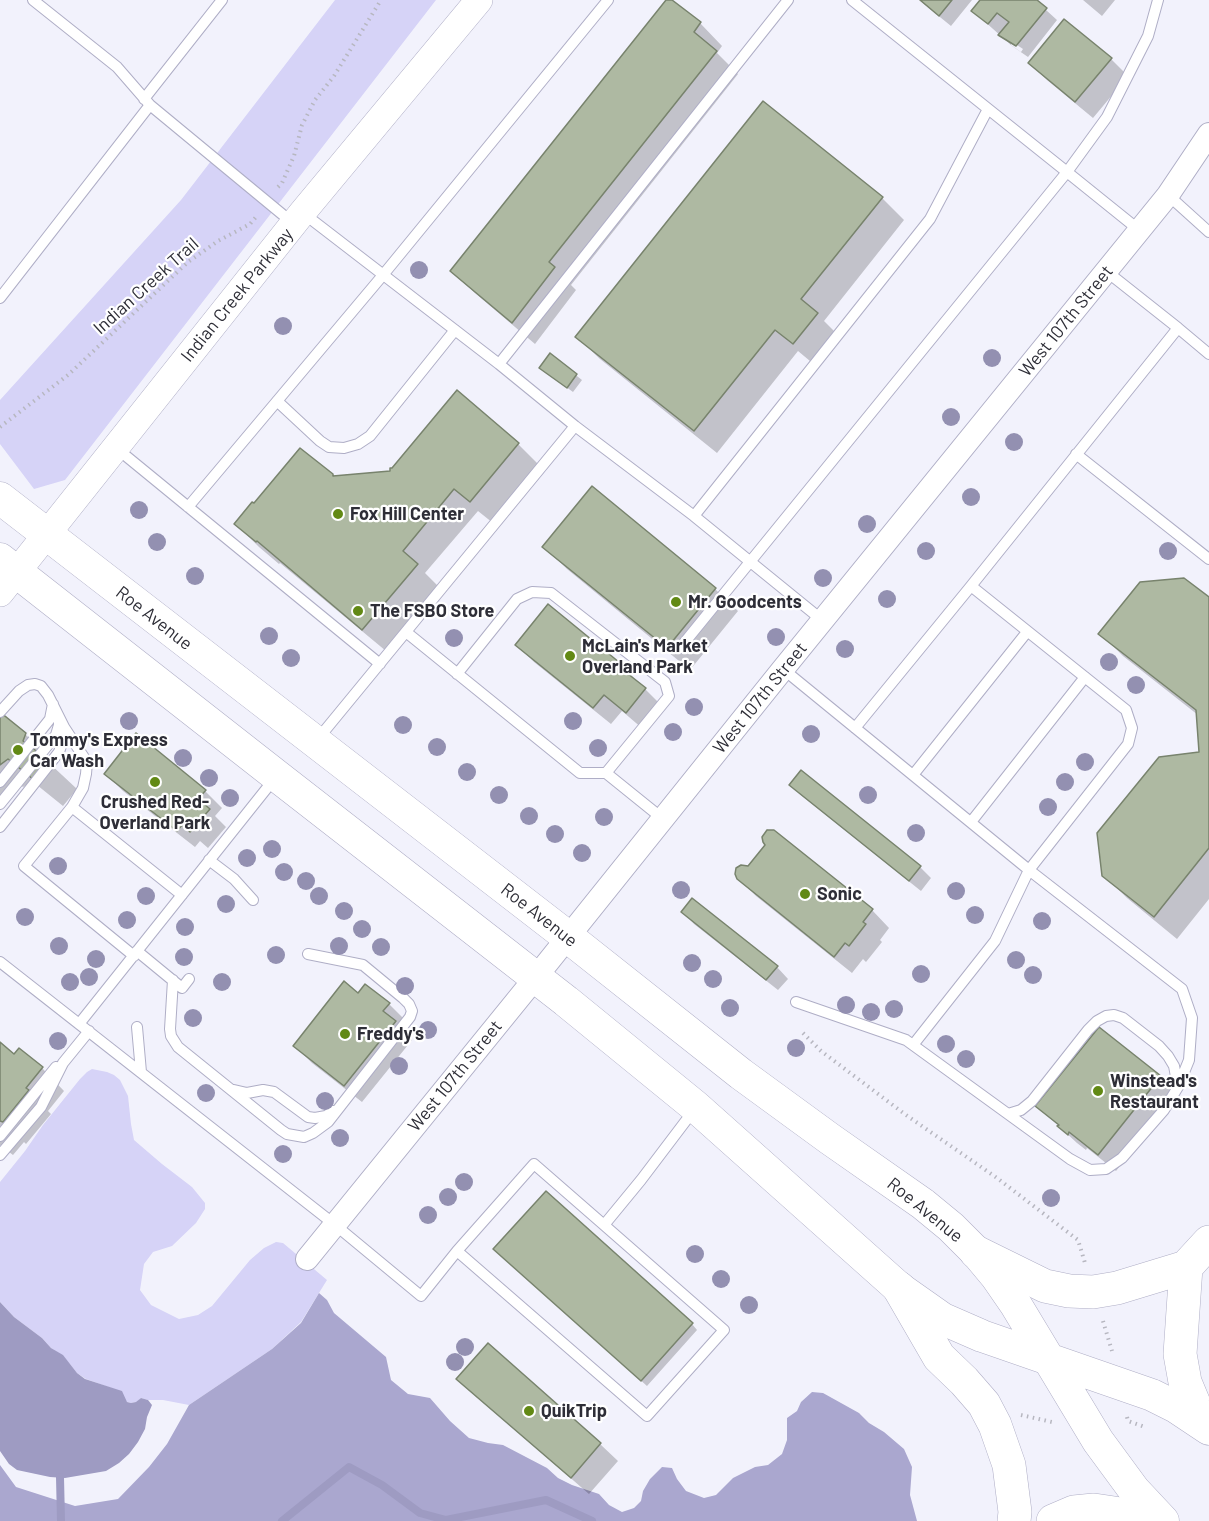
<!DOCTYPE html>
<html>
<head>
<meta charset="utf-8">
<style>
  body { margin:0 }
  canvas { display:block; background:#f2f2fc }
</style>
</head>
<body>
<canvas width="1209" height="1521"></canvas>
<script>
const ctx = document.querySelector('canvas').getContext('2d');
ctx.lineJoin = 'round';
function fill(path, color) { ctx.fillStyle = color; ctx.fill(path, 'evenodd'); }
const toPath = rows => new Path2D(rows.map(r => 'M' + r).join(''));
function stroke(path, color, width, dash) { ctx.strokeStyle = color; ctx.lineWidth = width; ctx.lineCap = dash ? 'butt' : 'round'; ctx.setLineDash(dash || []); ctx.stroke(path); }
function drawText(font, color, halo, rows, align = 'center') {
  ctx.font = font + ' Barlow,sans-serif'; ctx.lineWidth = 4.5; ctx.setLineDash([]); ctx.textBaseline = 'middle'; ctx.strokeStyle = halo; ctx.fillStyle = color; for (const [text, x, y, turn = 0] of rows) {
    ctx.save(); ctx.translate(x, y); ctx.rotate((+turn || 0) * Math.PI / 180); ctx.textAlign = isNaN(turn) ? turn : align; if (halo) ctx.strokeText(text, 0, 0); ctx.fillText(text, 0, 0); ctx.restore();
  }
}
const green = toPath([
  [335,0,436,0,65,480,34,489,0,444,0,400,181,200],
  [92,1069,107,1072,114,1075,120,1080,128,1096,131,1124,134,1140,162,1164,192,1187,205,1203,205,1209,196,1223,172,1246,153,1252,144,1264,140,1290,151,1305,179,1319,198,1315,212,1306,250,1260,264,1248,276,1242,283,1243,327,1280,301,1322,272,1349,189,1405,163,1400,148,1400,141,1398,137,1402,131,1403,127,1402,114,1389,86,1379,77,1373,63,1356,51,1348,42,1338,14,1317,0,1302,0,1182,25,1151,43,1125,80,1079,87,1072]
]);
const forest = toPath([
  [319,1293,327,1300,334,1313,386,1357,391,1380,408,1394,430,1398,450,1421,469,1438,488,1443,503,1445,547,1468,558,1478,572,1485,599,1494,609,1505,622,1512,634,1508,641,1501,643,1491,650,1479,662,1467,672,1468,677,1479,686,1491,704,1498,716,1495,733,1478,755,1467,768,1465,782,1454,787,1440,787,1418,797,1411,801,1402,812,1392,823,1393,859,1413,869,1423,884,1432,904,1449,912,1467,910,1495,917,1521,0,1521,0,1465,16,1487,75,1506,118,1499,149,1467,167,1444,189,1405,272,1349,301,1323]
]);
const water = toPath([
  [0,1302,14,1317,42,1338,51,1348,63,1355,77,1373,85,1379,122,1391,127,1402,131,1403,136,1402,141,1398,148,1400,152,1405,147,1417,145,1429,138,1442,129,1454,119,1463,106,1471,65,1478,50,1477,17,1470,9,1464,0,1451]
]);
const shadow = toPath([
  [667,0,670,0,700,23,722,46,717,53,738,74,571,285,576,290,535,344,475,293,452,271],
  [919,0,972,0,951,26],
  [982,0,1035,0,1057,20,1028,57,1012,46,973,11],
  [1011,41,1023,49,1021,52,1011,45],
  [1083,0,1115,0,1102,16],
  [1111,59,1128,76,1093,118,1047,80,1030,63],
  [882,198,904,220,824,321,840,337,816,366,798,351,717,453,600,359,577,337],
  [550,355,582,380,573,392,547,373],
  [518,444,541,467,493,523,478,511,425,573,439,587,386,651,280,563,279,564,259,547,236,524,335,478,392,472],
  [544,546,715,589,738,611,690,670,567,569],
  [1209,599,1209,899,1177,939,1127,898,1104,875,1201,753,1198,715,1123,656,1100,633],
  [548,606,624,668,662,706,643,729,622,711,611,724,534,662,517,645],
  [0,714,25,734,48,757,47,761,77,789,63,806,32,781,23,787,20,785,0,810],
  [106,774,205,791,222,808,215,816,226,827,208,848,200,841,195,847,123,791],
  [791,785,920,867,931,878,921,891,802,796],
  [773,832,872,910,889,928,880,940,882,942,866,962,863,959,852,973,756,896,738,878,749,868,767,845],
  [683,912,777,967,788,979,778,990,694,924],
  [358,995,389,1004,406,1021,400,1028,412,1040,362,1102,312,1063,295,1046],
  [0,1044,15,1056,42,1068,64,1091,48,1111,51,1114,26,1144,24,1142,13,1155,0,1145],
  [1160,1077,1177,1094,1116,1171,1087,1148,1086,1150,1077,1143,1037,1106],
  [501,1254,692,1324,697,1330,647,1386],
  [488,1345,600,1444,618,1461,589,1494,476,1396]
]);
const stream = toPath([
  [60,1477,61,1521],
  [282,1521,349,1467,382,1485,420,1513,446,1520,546,1500,592,1521]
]);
const building = toPath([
  [666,0,672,0,701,22,694,32,717,51,549,262,555,267,512,323,450,271,666,0],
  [920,0,952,0,939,16,920,0],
  [980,0,1037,0,1047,8,1016,46,998,35,1009,22,997,13,988,24,971,11,980,0],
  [1064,19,1112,58,1075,102,1028,63,1064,19],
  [763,101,883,197,801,299,818,313,793,344,775,330,694,431,575,337,763,101],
  [550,353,577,374,567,388,539,368,550,353],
  [457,390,519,443,470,502,454,489,403,551,418,564,362,630,257,541,256,542,234,524,252,502,254,503,300,448,333,474,333,476,390,471,390,468,392,468,457,390],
  [592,486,716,588,667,648,542,547,592,486],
  [1184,578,1209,597,1209,848,1154,917,1102,876,1097,833,1159,757,1199,752,1196,710,1098,634,1140,582,1184,578],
  [548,604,625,667,623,670,646,688,626,713,604,695,593,708,515,645,548,604],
  [0,712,26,733,23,741,55,765,39,784,8,759,0,765,0,712],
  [136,733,206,790,198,799,210,809,190,832,182,825,177,831,104,774,136,733],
  [801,770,921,866,909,881,789,785,801,770],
  [767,830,774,830,873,909,863,922,866,924,849,946,845,943,834,957,737,879,735,874,736,868,741,865,748,866,765,845,763,842,762,837,767,830],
  [692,898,778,966,766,980,681,912,692,898],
  [344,981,358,993,365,984,390,1003,383,1011,396,1021,344,1086,293,1046,344,981],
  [1099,1027,1161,1076,1098,1155,1069,1132,1068,1135,1057,1126,1059,1125,1035,1106,1099,1027],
  [0,1042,14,1054,19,1048,43,1067,26,1088,29,1090,3,1122,0,1121,0,1042],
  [546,1191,693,1323,641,1381,493,1249,546,1191],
  [488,1343,601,1443,571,1478,456,1379,488,1343]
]);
const path = toPath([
  [278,187,282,183,294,156,302,125,315,100,334,76,381,0],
  [0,427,68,375,188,262,218,241,250,224,256,217],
  [803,1033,821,1051,906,1115,997,1178,1078,1240,1085,1263],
  [1103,1321,1112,1351],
  [1021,1415,1052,1422],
  [1127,1417,1128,1421,1145,1427]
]);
const service = toPath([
  [33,0,117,67,150,105,294,224],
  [144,99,222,0],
  [1168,195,1209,232],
  [303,213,499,364,575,426,694,516,822,620],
  [1139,230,1067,172,1107,117,1148,36,1158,0],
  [0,298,150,105],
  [1178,328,1209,354],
  [499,364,788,0],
  [277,401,320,441,329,447,344,448,358,444,370,436,455,330],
  [115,447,380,664],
  [1076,454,1209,559],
  [188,507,383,275,608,0],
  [694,516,930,219,988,109],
  [406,632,580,773,606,773,663,819],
  [680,648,1067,172,852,0],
  [783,669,1029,870,995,941,913,1045],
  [457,674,517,599,532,592,551,593,665,682,669,696,606,773],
  [0,712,19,691,28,685,35,684,41,686,48,695,64,727,64,737,59,752,0,827],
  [64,727,87,762,86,774,83,788,72,807],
  [855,728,971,586],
  [317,740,575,426],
  [913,775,1027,632],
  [0,782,50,719,53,704],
  [0,804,56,735,59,725,59,720],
  [971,822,1085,677],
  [209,860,234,879,253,900],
  [137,951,182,988,189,979],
  [134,956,24,866,72,807,182,895],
  [0,962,334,1224,421,1296,457,1251],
  [173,980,170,1029,171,1036,178,1047,281,1130,287,1134,304,1137,313,1133,328,1122,410,1017,412,1011,409,1004,403,998,363,965,308,954],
  [796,1002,906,1040,1070,1159,1090,1170,1106,1169,1122,1158,1164,1110,1178,1087,1189,1060,1192,1018,1182,989,1029,870,1128,744,1132,728,1126,710,971,586,1178,328,1106,271],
  [79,1024,275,778],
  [137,1027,141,1072],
  [234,1090,247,1093,263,1090,274,1092,308,1117,315,1118,326,1116,333,1111],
  [1008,1114,1021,1110,1032,1101,1088,1030,1097,1021,1106,1016,1114,1015,1123,1018,1159,1046,1168,1056,1174,1066,1178,1087],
  [0,1136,56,1067],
  [0,1155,41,1107,63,1063,89,1031],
  [604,1225,724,1330,647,1416,457,1251,534,1164,604,1225,641,1180,694,1110]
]);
const minor = toPath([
  [307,1259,536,977,783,669,1168,195,1209,134]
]);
const tertiary = toPath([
  [0,593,302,213,479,0]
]);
const secondary = toPath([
  [0,498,568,937,741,1074,830,1139,923,1204,951,1227,976,1252,996,1276,1016,1305,1098,1441,1134,1490,1163,1521],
  [0,559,277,776,566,1001,696,1107,899,1288,943,1319,982,1336,1152,1395,1176,1407,1209,1429]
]);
const motorway = toPath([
  [976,1252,1045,1286,1069,1291,1093,1292,1117,1288,1186,1267,1209,1242],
  [1186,1267,1180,1354,1185,1382,1195,1406,1209,1425],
  [899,1288,939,1357,964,1381,984,1404,995,1425,1009,1465,1015,1512,1014,1521],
  [1053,1521,1074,1512,1094,1510,1161,1520]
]);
const trees = [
  [419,270],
  [283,326],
  [992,358],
  [951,417],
  [1014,442],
  [971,497],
  [139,510],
  [867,524],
  [157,542],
  [926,551],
  [1168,551],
  [195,576],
  [823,578],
  [887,599],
  [269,636],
  [776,637],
  [454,638],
  [845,649],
  [291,658],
  [1109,662],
  [1136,685],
  [694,707],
  [129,721],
  [573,721],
  [403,725],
  [673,732],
  [811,734],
  [437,747],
  [598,748],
  [183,758],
  [1085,762],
  [467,772],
  [209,778],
  [1065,782],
  [499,795],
  [868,795],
  [230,798],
  [1048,807],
  [529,816],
  [604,817],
  [916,833],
  [555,834],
  [272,849],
  [582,853],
  [247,858],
  [58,866],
  [284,872],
  [306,881],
  [681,890],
  [956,891],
  [146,896],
  [319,896],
  [226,904],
  [344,911],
  [975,915],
  [25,917],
  [127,920],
  [1042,921],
  [185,927],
  [362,929],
  [59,946],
  [339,946],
  [381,947],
  [276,955],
  [184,957],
  [96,959],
  [1016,960],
  [692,963],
  [921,974],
  [1033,975],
  [89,977],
  [713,979],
  [70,982],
  [222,982],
  [405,986],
  [846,1005],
  [730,1008],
  [894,1009],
  [871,1012],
  [193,1018],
  [428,1030],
  [58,1041],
  [946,1044],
  [796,1048],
  [966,1059],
  [399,1066],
  [206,1093],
  [325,1101],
  [340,1138],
  [283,1154],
  [464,1182],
  [448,1197],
  [1051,1198],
  [428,1215],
  [695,1254],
  [721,1279],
  [749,1305],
  [465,1347],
  [455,1362]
];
const markers = [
  [338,514,6,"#628914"],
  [676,602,6,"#628914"],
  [358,611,6,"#628914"],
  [570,656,6,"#628914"],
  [18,750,6,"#628914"],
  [155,782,6,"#628914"],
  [805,894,6,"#628914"],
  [345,1034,6,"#628914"],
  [1098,1091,6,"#628914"],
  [529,1411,6,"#628914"]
];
const streetNames = [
  ["Indian Creek Trail",146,286,-42],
  ["Indian Creek Parkway",237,295,-51],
  ["West 107th Street",1066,321,-51],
  ["Roe Avenue",154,618,38],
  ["West 107th Street",760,698,-51],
  ["Roe Avenue",539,915,38],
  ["West 107th Street",455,1076,-51],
  ["Roe Avenue",925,1210,39]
];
const poiNames = [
  ["Fox Hill Center",350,514],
  ["Mr. Goodcents",688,602],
  ["The FSBO Store",370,611],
  ["McLain's Market",582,646],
  ["Overland Park",582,667],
  ["Tommy's Express",30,740],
  ["Car Wash",30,761],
  ["Crushed Red-",155,802,"center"],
  ["Overland Park",155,823,"center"],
  ["Sonic",817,894],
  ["Freddy's",357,1034],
  ["Winstead's",1110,1081],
  ["Restaurant",1110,1102],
  ["QuikTrip",541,1411]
];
fill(green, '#d6d3f7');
fill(forest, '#aaa7cf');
fill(water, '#9e9bc2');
fill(shadow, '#0003');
stroke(stream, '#9e9bc2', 8);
fill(building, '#aeb9a2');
stroke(building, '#78836d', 1.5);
stroke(service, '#afaec6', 12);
stroke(minor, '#afaec6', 24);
stroke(tertiary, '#afaec6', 28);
stroke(secondary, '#afaec6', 33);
stroke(motorway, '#afaec6', 34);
stroke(path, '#b7b7c0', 4, [1.5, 4.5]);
stroke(service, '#fff', 10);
stroke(minor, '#fff', 22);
stroke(tertiary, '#fff', 27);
stroke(secondary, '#fff', 32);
stroke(motorway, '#fff', 33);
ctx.fillStyle = '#9390b1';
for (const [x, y] of trees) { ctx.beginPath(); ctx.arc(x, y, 9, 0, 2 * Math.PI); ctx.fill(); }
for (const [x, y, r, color] of markers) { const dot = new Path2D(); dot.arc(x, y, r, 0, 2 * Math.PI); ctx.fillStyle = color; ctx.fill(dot); stroke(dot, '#fff', 2); }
drawText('18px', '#2e2e37', '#fff', streetNames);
drawText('bold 18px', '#2e2e37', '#fff', poiNames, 'left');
</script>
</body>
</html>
